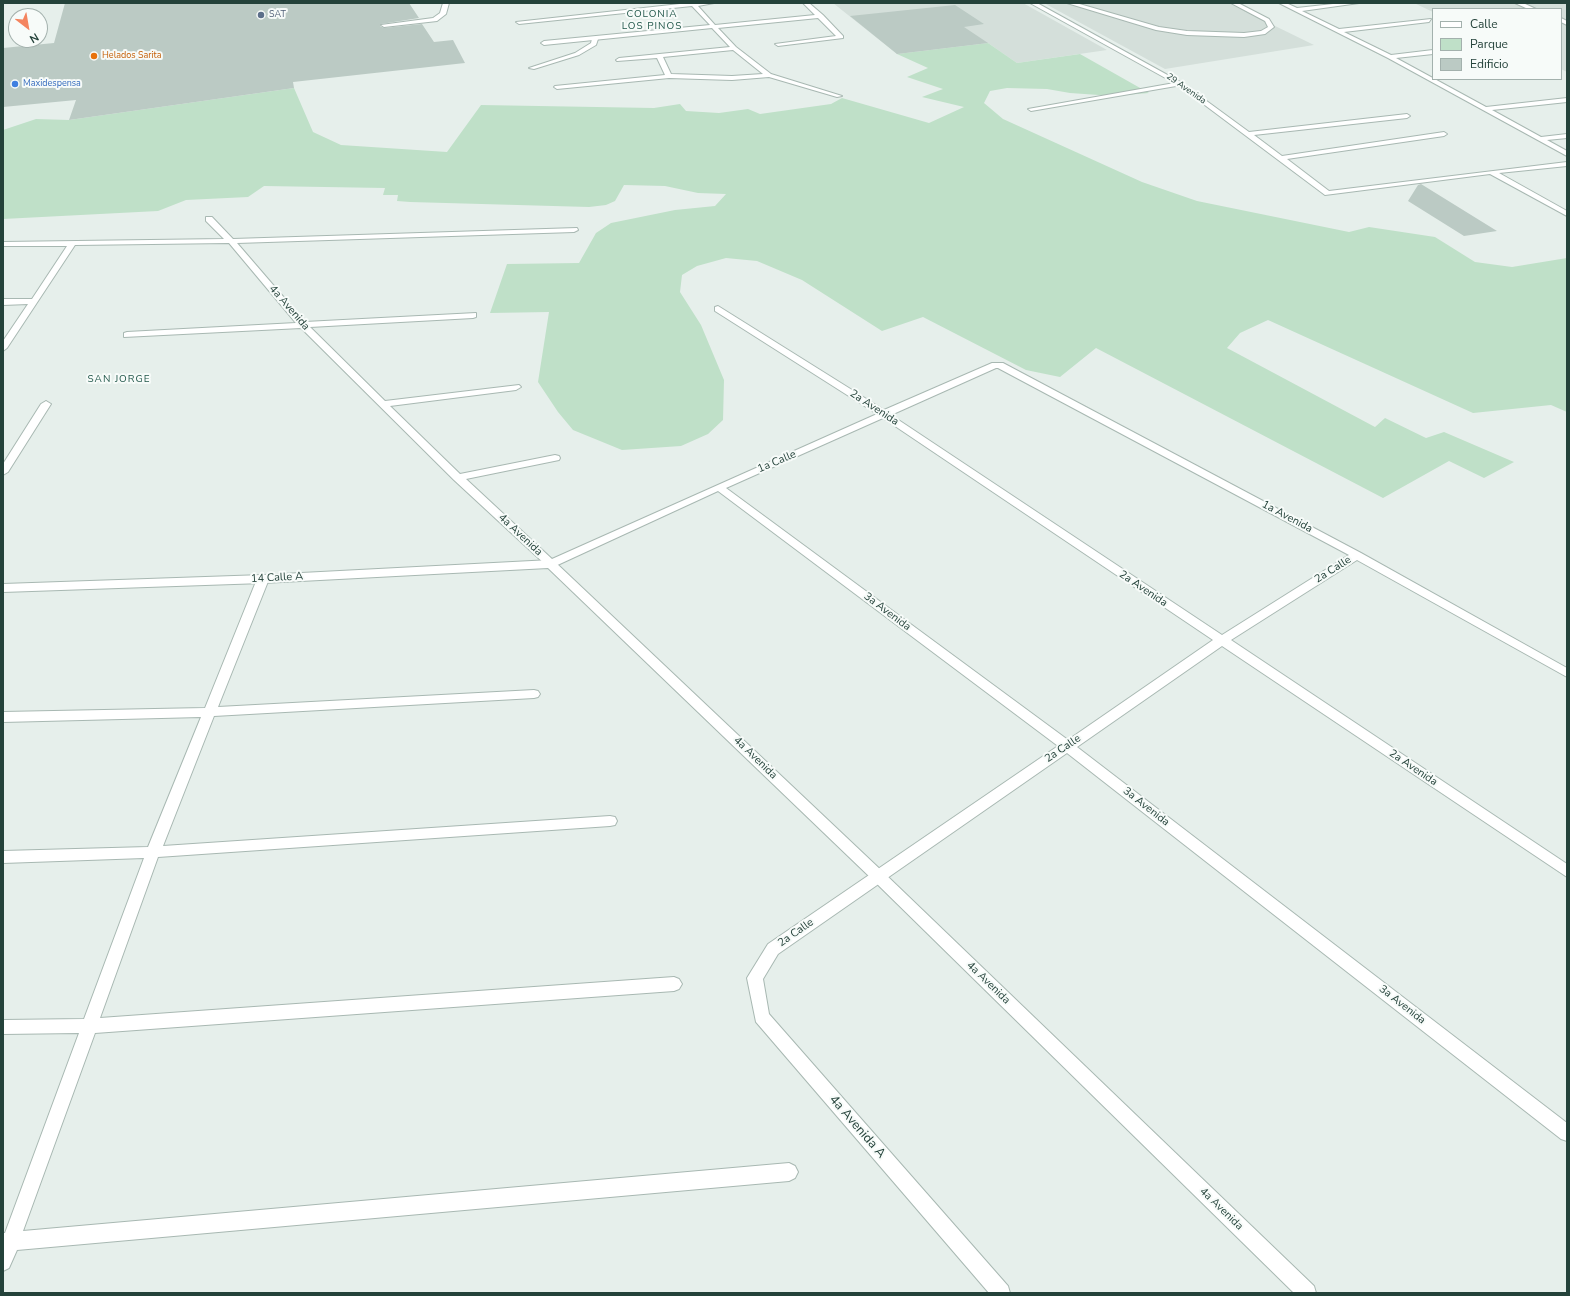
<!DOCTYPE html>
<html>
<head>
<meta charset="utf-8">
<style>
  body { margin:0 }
  #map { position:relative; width:1570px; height:1296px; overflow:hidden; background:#e6efeb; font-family:"Nunito Sans",sans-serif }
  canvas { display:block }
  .frame { position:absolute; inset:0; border:4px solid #24423a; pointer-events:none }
  .legend { position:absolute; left:1432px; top:8px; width:130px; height:72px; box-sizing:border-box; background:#f7fbf9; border:1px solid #a3b1ad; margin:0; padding:5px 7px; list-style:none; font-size:12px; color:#24423a }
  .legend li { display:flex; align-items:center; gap:8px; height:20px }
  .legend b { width:20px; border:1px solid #a3b1ad }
  .north { position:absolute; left:8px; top:8px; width:40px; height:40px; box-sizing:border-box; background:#f7fbf9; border:1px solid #a3b1ad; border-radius:50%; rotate:149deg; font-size:11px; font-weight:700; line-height:16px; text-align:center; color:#24423a }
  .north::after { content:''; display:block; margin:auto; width:14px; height:18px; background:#f4845f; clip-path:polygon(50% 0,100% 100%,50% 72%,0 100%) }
</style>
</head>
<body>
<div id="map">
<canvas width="1570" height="1296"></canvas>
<div class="frame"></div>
<ul class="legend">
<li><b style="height:5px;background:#fff"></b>Calle</li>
<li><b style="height:11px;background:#bfe0c8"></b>Parque</li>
<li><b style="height:11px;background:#bbcac4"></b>Edificio</li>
</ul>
<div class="north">N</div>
</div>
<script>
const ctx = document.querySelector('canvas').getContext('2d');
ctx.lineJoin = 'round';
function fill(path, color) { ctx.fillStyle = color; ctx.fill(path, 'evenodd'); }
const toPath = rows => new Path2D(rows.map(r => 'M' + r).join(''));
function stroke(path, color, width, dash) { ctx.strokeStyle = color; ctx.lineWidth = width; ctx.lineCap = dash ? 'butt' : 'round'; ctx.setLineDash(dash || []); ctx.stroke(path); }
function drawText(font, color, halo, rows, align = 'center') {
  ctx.font = font + ' "Nunito Sans",sans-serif'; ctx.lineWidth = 4; ctx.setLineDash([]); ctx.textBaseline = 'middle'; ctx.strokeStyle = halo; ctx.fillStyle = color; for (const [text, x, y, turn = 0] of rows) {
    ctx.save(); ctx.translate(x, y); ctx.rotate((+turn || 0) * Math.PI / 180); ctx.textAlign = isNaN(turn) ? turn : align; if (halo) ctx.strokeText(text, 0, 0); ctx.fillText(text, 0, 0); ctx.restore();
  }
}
const built = toPath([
  [833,3,1023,3,1107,50,1017,63,988,43,897,54],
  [1044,3,1228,3,1314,45,1165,69],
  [1414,3,1567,3,1567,72,1561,69,1561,9,1433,9,1433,12]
]);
const green = toPath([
  [988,43,1017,63,1080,54,1149,93,1113,96,1070,93,1047,89,1007,88,990,91,984,103,1003,119,1142,182,1197,201,1349,232,1369,227,1435,237,1475,262,1512,267,1567,258,1567,412,1551,405,1473,413,1268,320,1240,333,1227,348,1375,427,1385,418,1426,438,1444,432,1514,462,1484,478,1449,461,1383,498,1096,348,1060,377,1026,370,923,317,882,331,802,280,757,261,726,258,697,266,682,275,680,292,701,325,724,380,723,420,708,434,681,446,622,450,573,430,558,412,538,382,549,312,490,313,507,264,579,263,596,233,611,223,675,210,715,206,726,194,698,193,665,186,624,185,615,201,606,205,589,207,410,202,397,201,398,195,383,195,385,188,264,186,248,197,186,200,158,211,3,219,3,130,36,119,69,120,294,88,313,132,341,145,447,152,481,105,654,108,680,104,686,111,719,113,748,109,760,114,831,104,842,98,929,123,964,107,922,97,943,89,907,77,928,68,897,54]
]);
const building = toPath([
  [65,3,409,3,419,18,381,24,380,26,384,28,422,24,434,42,453,40,465,63,293,82,294,88,69,120,76,100,3,107,3,48,54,43],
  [955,5,984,24,964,27,988,43,897,54,850,16],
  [1421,184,1497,231,1464,236,1408,201,1418,185]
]);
const service = toPath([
  [443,3,449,3,446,14,437,21,384,27,381,25,433,18,440,13,443,3],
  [1067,3,1076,3,1159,27,1187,31,1244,33,1261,31,1268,27,1265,21,1231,3,1238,3,1269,19,1274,27,1265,34,1244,37,1187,35,1156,30,1067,3],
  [1515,3,1523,3,1536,9,1528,9,1515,3],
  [1561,18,1567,21,1567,25,1561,22,1561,18],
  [595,37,598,39,596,45,579,55,534,69,529,68,575,53,591,43,592,39,595,37],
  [1180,82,1183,84,1182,85,1031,111,1028,109,1180,82]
]);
const minor = toPath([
  [689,3,714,3,698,6,715,25,815,15,803,3,809,3,823,15,843,36,843,38,778,46,775,44,836,36,818,18,718,28,736,47,771,74,842,96,837,97,769,77,732,80,669,78,557,89,554,87,555,86,665,75,657,58,617,61,616,60,619,58,730,47,712,28,544,45,541,43,544,41,710,25,692,6,519,24,516,22,689,3],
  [733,50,763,74,732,76,671,74,663,57,733,50],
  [1030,3,1037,3,1182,83,1249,132,1407,114,1410,116,1407,118,1254,135,1282,156,1444,132,1447,134,1444,136,1287,159,1329,191,1567,162,1567,166,1499,173,1567,211,1567,216,1490,174,1325,195,1178,85,1030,3],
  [1279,3,1286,3,1297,8,1342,3,1359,3,1302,11,1339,29,1431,19,1429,22,1344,32,1391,55,1433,50,1433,54,1396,58,1486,107,1567,98,1567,102,1492,110,1541,137,1567,134,1567,138,1547,140,1567,151,1567,156,1388,58,1279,3],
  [206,217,212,217,233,239,577,228,578,230,574,232,237,243,305,322,476,313,476,317,473,318,310,327,385,401,519,385,521,387,516,390,390,406,460,474,555,455,559,456,560,458,559,460,466,479,552,559,877,414,715,311,715,307,718,306,884,410,992,363,1003,363,1361,553,1567,668,1567,677,1357,560,1231,640,1567,864,1567,877,1222,646,1077,747,1567,1123,1567,1141,1561,1139,1067,753,778,954,763,979,769,1014,1008,1286,1010,1293,989,1293,756,1022,747,978,768,944,1058,746,718,491,551,568,547,566,454,480,301,328,124,337,124,333,127,332,296,323,229,243,75,245,7,348,3,351,3,341,28,304,3,305,3,299,32,299,67,246,3,246,3,242,224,239,206,221,206,217],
  [996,368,998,368,1349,555,1222,635,891,415,996,368],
  [883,418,1213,640,1068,740,726,488,883,418],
  [46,401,51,404,8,472,3,475,3,464,41,404,46,401],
  [263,575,269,579,218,707,534,690,538,691,540,694,538,697,534,698,214,716,163,846,610,816,615,817,617,821,615,825,610,826,158,857,100,1018,674,977,679,979,682,984,679,989,674,991,95,1033,23,1231,789,1163,795,1166,798,1172,795,1178,789,1181,17,1250,9,1268,3,1271,3,1233,5,1233,79,1033,3,1034,3,1020,84,1019,144,858,3,863,3,851,148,847,201,717,3,722,3,712,205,708,257,579,263,575]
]);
const tertiary = toPath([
  [551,560,555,562,883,872,1314,1286,1316,1293,1294,1293,873,880,548,568,263,583,3,592,3,584,263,575,551,560]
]);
const markers = [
  [261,15,4,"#5c6f8a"],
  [94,56,4,"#e8710a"],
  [15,84,4,"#3f7fe0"]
];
const farServicenames = [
  ["SAT",269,15]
];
const farFoodnames = [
  ["Helados Sarita",102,56]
];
const farShopnames = [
  ["Maxidespensa",23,84]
];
const farStreetnames = [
  ["29 Avenida",1186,89,35]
];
const farNeighbourhoodnames = [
  ["COLONIA",652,15],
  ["LOS PINOS",652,27],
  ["SAN JORGE",119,380]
];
const streetNames = [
  ["4a Avenida",289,308,49],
  ["2a Avenida",874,408,33],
  ["1a Calle",777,462,-23],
  ["1a Avenida",1287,517,28],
  ["4a Avenida",520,535,43],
  ["2a Calle",1333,570,-32],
  ["14 Calle A",277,578,-3],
  ["2a Avenida",1143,589,34],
  ["3a Avenida",887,612,37],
  ["2a Calle",1063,749,-34],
  ["4a Avenida",755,758,44],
  ["2a Avenida",1413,768,34],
  ["3a Avenida",1146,807,38],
  ["2a Calle",796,933,-35],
  ["4a Avenida",988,983,44],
  ["3a Avenida",1402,1005,38],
  ["4a Avenida",1221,1209,44]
];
const nearStreetnames = [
  ["4a Avenida A",857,1127,49]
];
fill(built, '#d4dfda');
fill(green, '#bfe0c8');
fill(building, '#bbcac4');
stroke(service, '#a8b8b2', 2);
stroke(minor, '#a8b8b2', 2);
stroke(tertiary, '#a8b8b2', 2);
fill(service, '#fff');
fill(minor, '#fff');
fill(tertiary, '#fff');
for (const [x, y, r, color] of markers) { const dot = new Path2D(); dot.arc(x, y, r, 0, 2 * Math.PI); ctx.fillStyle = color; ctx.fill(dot); stroke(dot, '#f7fbf9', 1.5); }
drawText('9px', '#4e5e75', '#f7fbf9', farServicenames, 'left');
drawText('9px', '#c56008', '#f7fbf9', farFoodnames, 'left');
drawText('9px', '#366cbe', '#f7fbf9', farShopnames, 'left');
drawText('9px', '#24423a', '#f7fbf9', farStreetnames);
ctx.letterSpacing = '1px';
drawText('10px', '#1f5548', '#f7fbf9', farNeighbourhoodnames);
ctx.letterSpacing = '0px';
drawText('11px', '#24423a', '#f7fbf9', streetNames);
drawText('13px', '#24423a', '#f7fbf9', nearStreetnames);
</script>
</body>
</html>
